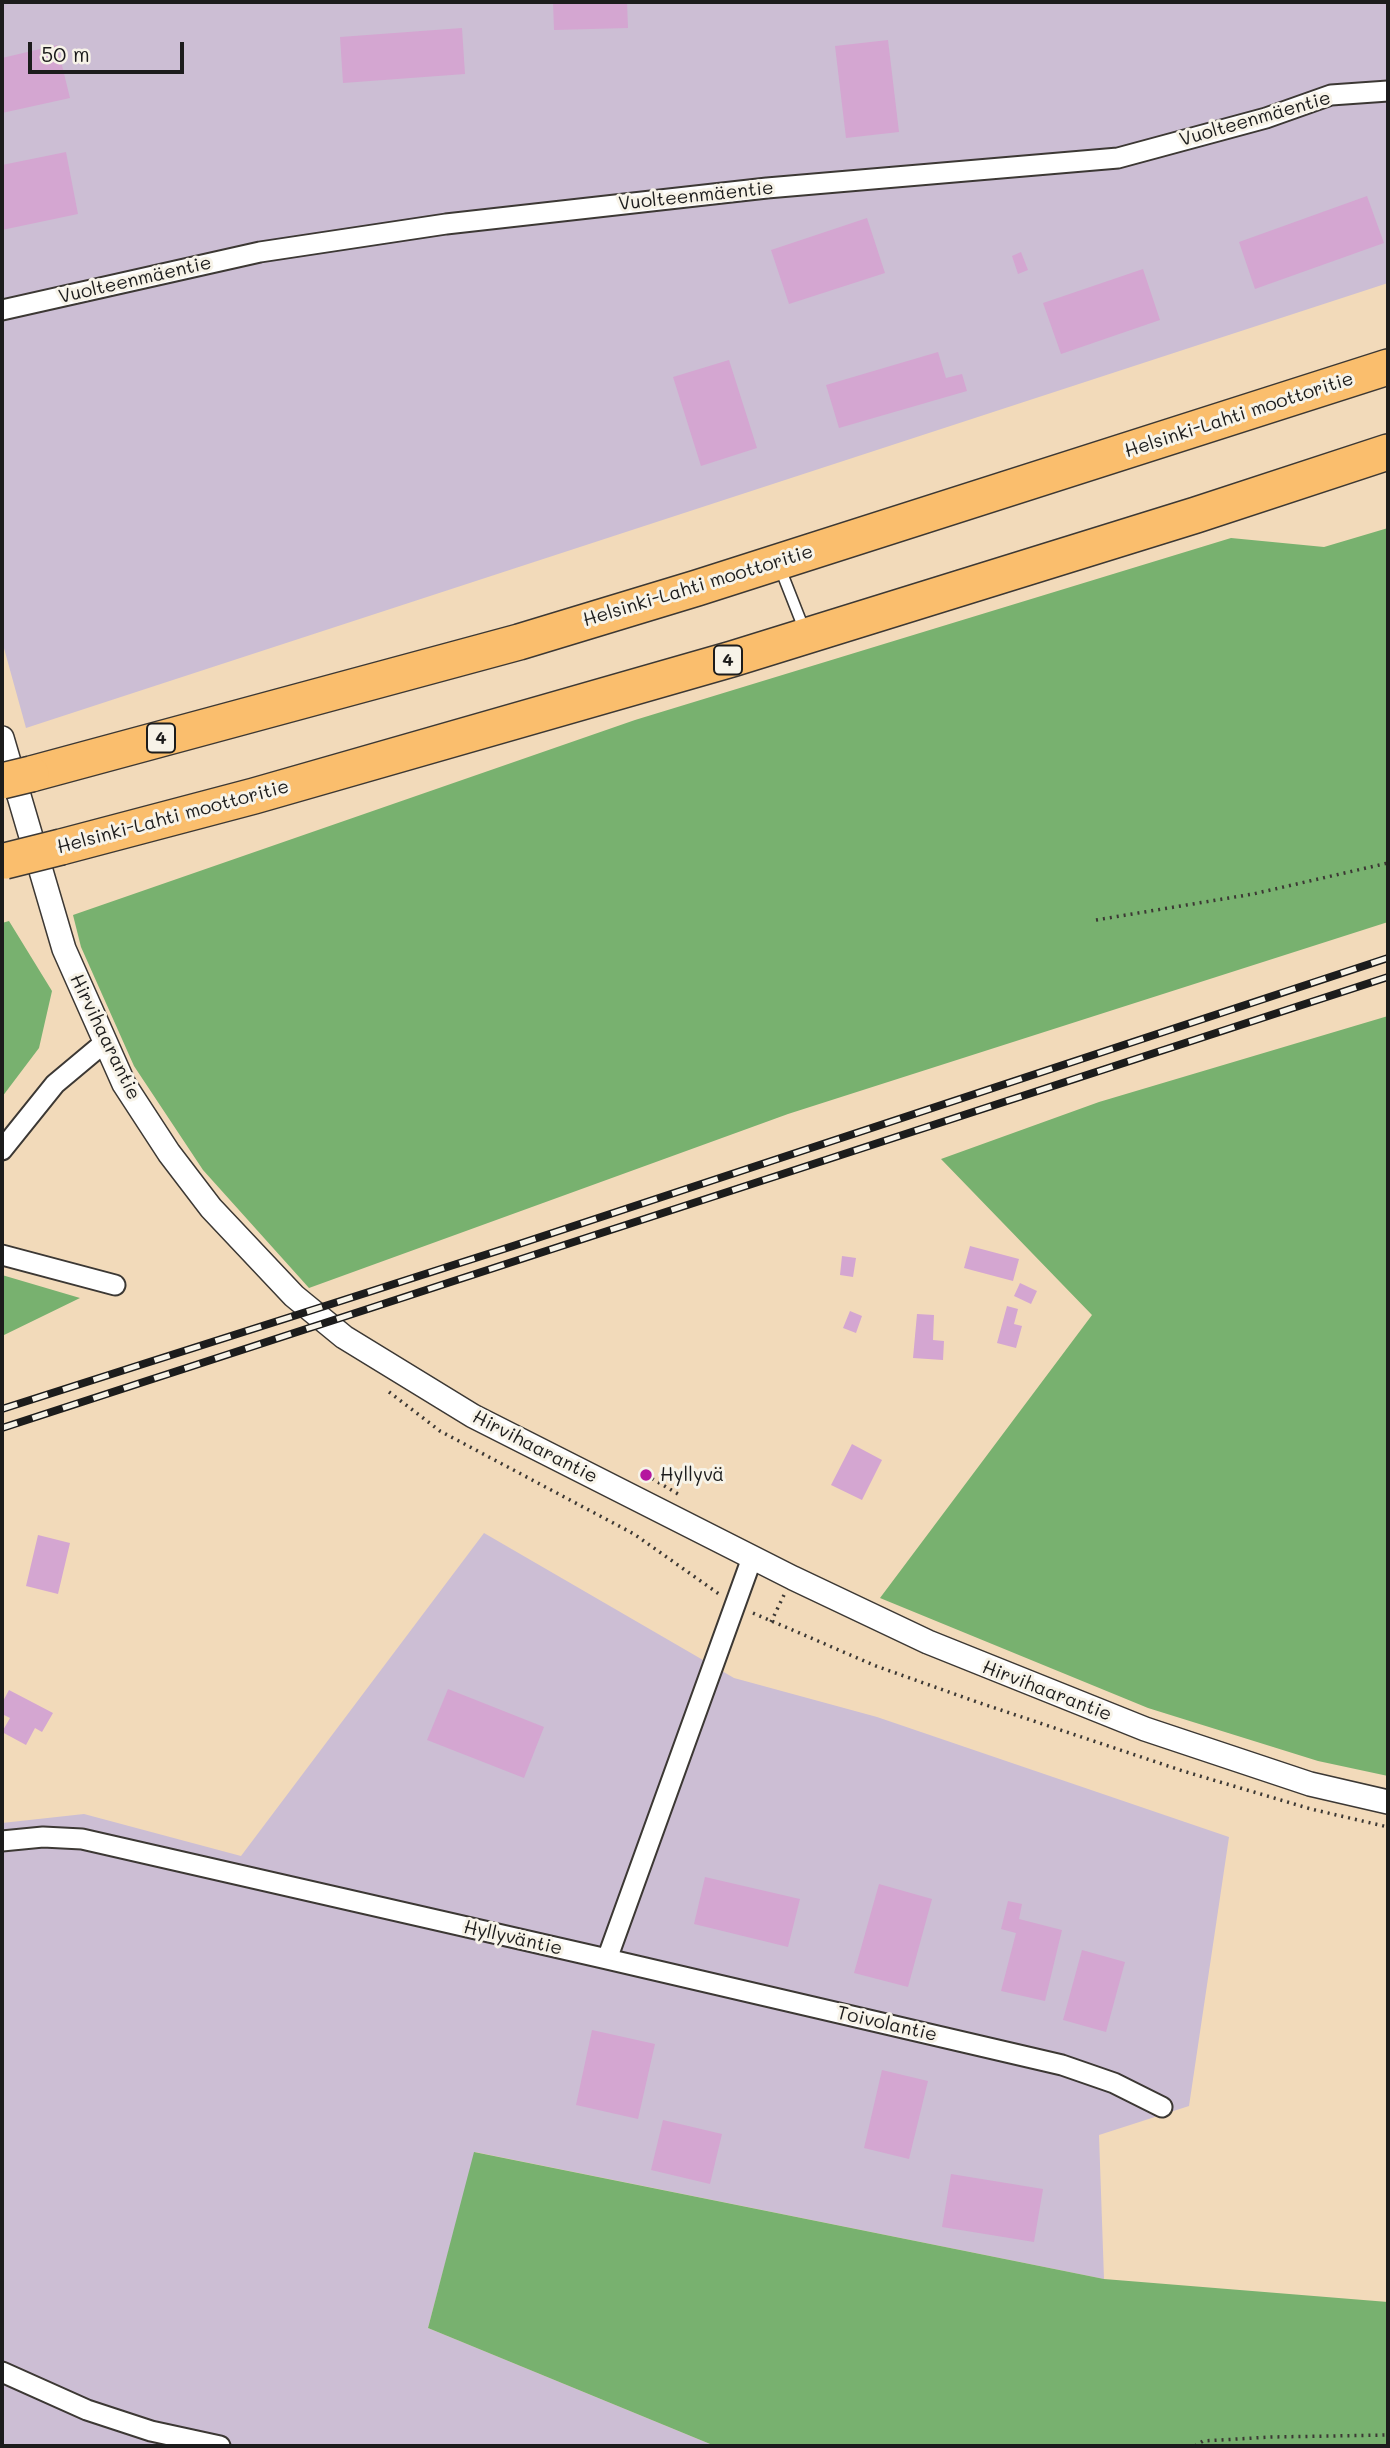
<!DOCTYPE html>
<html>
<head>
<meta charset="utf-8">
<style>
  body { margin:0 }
  #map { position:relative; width:1390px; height:2448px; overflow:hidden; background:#f2daba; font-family:Mali,sans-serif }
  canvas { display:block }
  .frame { position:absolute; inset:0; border:4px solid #1c1c1c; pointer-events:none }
  .scale { position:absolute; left:28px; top:42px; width:156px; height:32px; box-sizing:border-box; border:4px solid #1c1c1c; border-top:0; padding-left:9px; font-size:21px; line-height:24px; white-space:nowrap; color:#1c1c1c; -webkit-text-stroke:5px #f7f3e8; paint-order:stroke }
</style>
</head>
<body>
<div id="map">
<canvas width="1390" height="2448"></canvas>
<div class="frame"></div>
<div class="scale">50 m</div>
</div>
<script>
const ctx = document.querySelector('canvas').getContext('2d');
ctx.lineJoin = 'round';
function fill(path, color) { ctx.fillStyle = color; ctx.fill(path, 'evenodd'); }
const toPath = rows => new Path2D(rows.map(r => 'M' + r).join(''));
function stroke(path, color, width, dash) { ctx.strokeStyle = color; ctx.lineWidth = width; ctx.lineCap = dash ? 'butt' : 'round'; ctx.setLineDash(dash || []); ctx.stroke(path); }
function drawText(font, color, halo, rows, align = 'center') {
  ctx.font = font + ' Mali,sans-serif'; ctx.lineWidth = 6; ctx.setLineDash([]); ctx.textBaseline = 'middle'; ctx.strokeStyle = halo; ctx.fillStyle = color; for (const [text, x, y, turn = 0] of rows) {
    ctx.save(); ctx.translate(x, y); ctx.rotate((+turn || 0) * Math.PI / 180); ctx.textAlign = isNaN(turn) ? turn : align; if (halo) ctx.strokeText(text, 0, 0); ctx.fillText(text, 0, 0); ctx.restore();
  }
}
const industrial = toPath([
  [2,2,1388,2,1388,283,26,728,2,641],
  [484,1533,734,1678,877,1717,1229,1837,1189,2106,1099,2135,1104,2279,475,2152,428,2328,715,2446,2,2446,2,1823,84,1814,241,1856]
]);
const forest = toPath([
  [1388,528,1388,922,788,1114,309,1288,203,1170,134,1066,81,947,73,915,635,720,1231,538,1324,547],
  [9,921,52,991,39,1048,2,1097,2,923],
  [1388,1016,1388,1776,1318,1761,1148,1708,880,1598,1092,1315,941,1159,1099,1102],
  [2,1275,80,1298,2,1336],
  [474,2152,1104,2279,1388,2302,1388,2446,715,2446,428,2328]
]);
const building = toPath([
  [553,2,627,2,628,28,554,30],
  [462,28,465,74,343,83,340,37],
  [888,40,899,132,846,138,835,46],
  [57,45,70,98,2,113,2,58],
  [66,152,78,214,2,230,2,165],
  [1367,196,1384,243,1255,289,1239,242],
  [867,218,885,273,789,304,771,250],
  [1021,252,1028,270,1018,274,1012,256],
  [1143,269,1160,320,1061,354,1043,303],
  [938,352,946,378,962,374,967,391,839,428,826,385],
  [729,360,757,448,701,466,673,377],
  [970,1246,1019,1259,1013,1281,964,1268],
  [842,1256,856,1258,853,1277,840,1275],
  [1020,1283,1037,1291,1031,1304,1014,1296],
  [1007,1306,1018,1309,1014,1324,1022,1326,1016,1348,997,1343],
  [850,1311,862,1316,856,1333,843,1328],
  [917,1314,934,1315,933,1340,944,1341,943,1360,913,1358],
  [852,1444,882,1460,862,1500,831,1485],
  [38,1535,70,1543,58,1594,26,1586],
  [448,1689,544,1727,524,1778,427,1740],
  [9,1690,53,1713,42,1732,35,1728,26,1745,2,1732,10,1718,2,1714,2,1703],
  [705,1877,800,1899,788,1947,694,1924],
  [879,1884,932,1899,908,1987,854,1973],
  [1008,1901,1022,1904,1019,1919,1062,1930,1045,2001,1001,1991,1016,1933,1001,1929],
  [1082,1950,1125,1962,1106,2032,1063,2020],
  [592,2030,655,2044,638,2119,576,2105],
  [882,2070,928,2081,909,2159,864,2148],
  [663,2120,722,2134,710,2184,651,2170],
  [951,2174,1043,2189,1034,2242,942,2227]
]);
const path = toPath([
  [1096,920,1253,894,1388,863],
  [389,1392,440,1431,634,1534,719,1594],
  [646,1475,678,1494],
  [753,1613,876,1666,977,1702,1183,1771,1311,1809,1388,1827],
  [771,1622,784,1595],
  [1195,2446,1203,2441,1271,2437,1388,2435]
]);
const service = toPath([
  [780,568,804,629]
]);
const minor = toPath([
  [2,310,260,252,446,224,767,188,1118,158,1266,118,1331,95,1388,91],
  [2,1150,55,1084,104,1043],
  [2,1255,115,1285],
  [2,1841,43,1837,82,1839,607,1959,752,1558],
  [607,1959,1062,2065,1114,2083,1162,2107],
  [2,2372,87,2410,151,2431,220,2446]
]);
const tertiary = toPath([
  [2,738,64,949,124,1084,169,1153,211,1208,294,1296,344,1337,473,1416,793,1578,928,1642,1145,1729,1310,1784,1388,1802]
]);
const motorway = toPath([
  [31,774,519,642,697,588,1388,367],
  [61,847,254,796,732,659,1196,515,1388,452]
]);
const rail = toPath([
  [2,1409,513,1246,1388,958],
  [2,1428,1388,977]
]);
const motorwayBridge = toPath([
  [2,781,31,774],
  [5,861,61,847]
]);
const markers = [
  [646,1475,7,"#b5179e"]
];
const shields = [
  [728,660,28],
  [161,738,28]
];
const shieldNames = [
  ["4",728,660],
  ["4",161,738]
];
const streetNames = [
  ["Vuolteenmäentie",1255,119,-16],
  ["Vuolteenmäentie",696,196,-6],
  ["Vuolteenmäentie",135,280,-13],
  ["Helsinki-Lahti moottoritie",1239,415,-18],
  ["Helsinki-Lahti moottoritie",698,586,-17],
  ["Helsinki-Lahti moottoritie",173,817,-15],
  ["Hirvihaarantie",105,1037,64],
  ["Hirvihaarantie",535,1447,27],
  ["Hirvihaarantie",1047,1691,21],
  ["Hyllyväntie",513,1938,13],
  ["Toivolantie",887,2024,13]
];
const poiNames = [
  ["Hyllyvä",660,1475]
];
fill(industrial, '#ccbed4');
fill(forest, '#78b16f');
fill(building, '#d4a6d1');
stroke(service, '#3c3834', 13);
stroke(minor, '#3c3834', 23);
stroke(tertiary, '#3c3834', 26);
stroke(motorway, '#3c3834', 38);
stroke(path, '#3c3834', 3.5, [2, 5]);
stroke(service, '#fff', 10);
stroke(minor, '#fff', 19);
stroke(tertiary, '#fff', 23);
stroke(motorway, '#fabe6d', 35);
stroke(rail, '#1c1c1c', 8);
stroke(rail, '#f7f3e8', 5, [16]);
stroke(motorwayBridge, '#3c3834', 38, []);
stroke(motorwayBridge, '#fabe6d', 35);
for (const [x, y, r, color] of markers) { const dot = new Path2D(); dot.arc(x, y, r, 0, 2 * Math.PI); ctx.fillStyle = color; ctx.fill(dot); stroke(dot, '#f7f3e8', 2.5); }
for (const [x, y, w] of shields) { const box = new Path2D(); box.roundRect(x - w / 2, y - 14.5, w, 29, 5); ctx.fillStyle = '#f7f3e8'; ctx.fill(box); stroke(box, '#1c1c1c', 2); }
drawText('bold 18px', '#1c1c1c', null, shieldNames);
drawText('19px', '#1c1c1c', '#f7f3e8', streetNames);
drawText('19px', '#1c1c1c', '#f7f3e8', poiNames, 'left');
</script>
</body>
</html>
